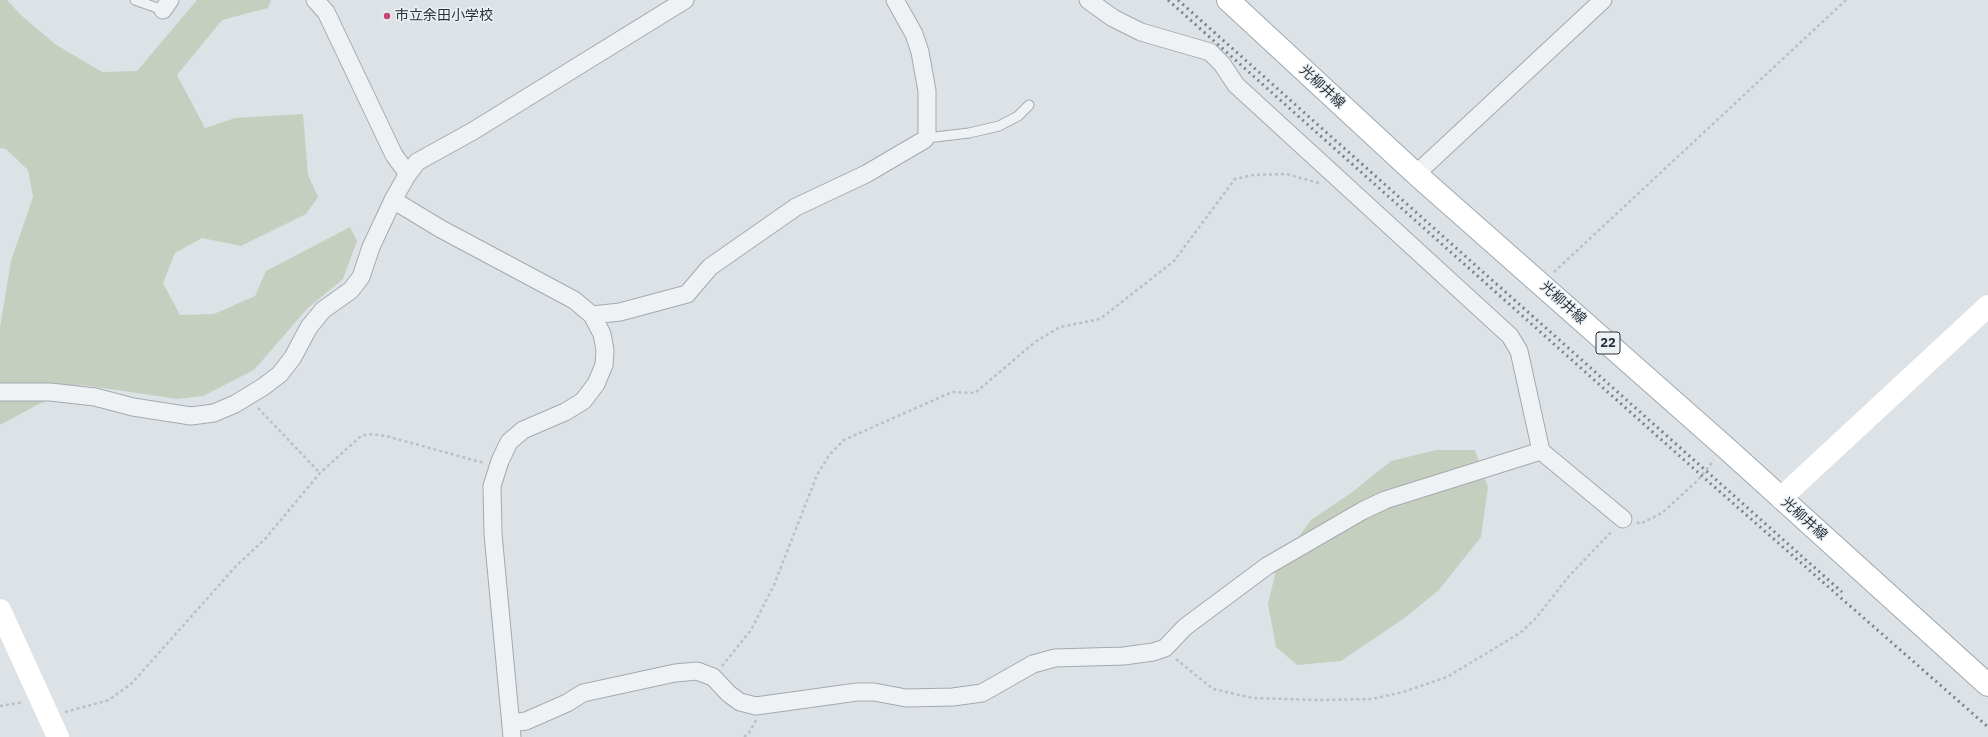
<!DOCTYPE html>
<html>
<head>
<meta charset="utf-8">
<style>
  body { margin:0 }
  canvas { display:block; background:#dde2e6 }
</style>
</head>
<body>
<canvas width="1988" height="737"></canvas>
<script>
const ctx = document.querySelector('canvas').getContext('2d');
ctx.lineJoin = 'round';
function fill(path, color) { ctx.fillStyle = color; ctx.fill(path, 'evenodd'); }
const toPath = rows => new Path2D(rows.map(r => 'M' + r).join(''));
function stroke(path, color, width, dash) { ctx.strokeStyle = color; ctx.lineWidth = width; ctx.lineCap = dash ? 'butt' : 'round'; ctx.setLineDash(dash || []); ctx.stroke(path); }
function drawText(font, color, halo, rows, align = 'center') {
  ctx.font = font + ' "IBM Plex Sans","Noto Sans JP",sans-serif'; ctx.lineWidth = 3; ctx.setLineDash([]); ctx.textBaseline = 'middle'; ctx.strokeStyle = halo; ctx.fillStyle = color; for (const [text, x, y, turn = 0] of rows) {
    ctx.save(); ctx.translate(x, y); ctx.rotate((+turn || 0) * Math.PI / 180); ctx.textAlign = isNaN(turn) ? turn : align; if (halo) ctx.strokeText(text, 0, 0); ctx.fillText(text, 0, 0); ctx.restore();
  }
}
const green = toPath([
  [0,0,7,0,21,15,55,44,102,72,137,71,197,0,271,0,268,8,222,20,177,75,205,128,235,118,303,114,308,175,318,197,306,214,241,246,202,238,175,253,163,283,180,315,214,314,255,296,266,271,350,227,357,241,343,279,307,309,254,370,203,396,178,399,82,385,37,405,0,425,0,327,11,261,33,197,28,170,6,149,0,148],
  [1436,450,1475,450,1488,487,1481,537,1438,591,1403,619,1341,661,1297,665,1276,647,1268,604,1277,566,1311,520,1351,493,1391,461]
]);
const path = toPath([
  [1554,272,1846,0],
  [258,408,320,473],
  [1637,522,1640,524,1662,513,1697,481,1714,460],
  [1176,659,1213,689,1253,698,1319,700,1372,699,1403,692,1447,677,1520,633,1536,618,1569,576,1613,530],
  [722,666,751,630,774,585,817,475,830,454,844,440,952,392,975,393,1035,342,1060,327,1100,319,1174,261,1235,179,1253,175,1286,174,1319,183],
  [0,706,23,702],
  [65,712,109,700,132,683,237,565,265,539,320,473,361,436,369,434,386,436,484,463],
  [744,737,749,733,756,720]
]);
const lane = toPath([
  [135,0,163,10],
  [927,136,935,137,969,133,999,126,1018,116,1029,105]
]);
const street = toPath([
  [315,0,326,12,394,155,408,174],
  [1088,0,1113,18,1141,32,1210,52,1222,64,1236,85,1510,336,1519,351,1541,451,1623,519],
  [163,10,170,0],
  [1416,174,1603,0],
  [393,200,441,229,574,300,592,315,602,334,605,350,604,365,596,384,583,401,565,412,523,430,509,442,500,461,492,486,493,534,512,737],
  [592,315,620,312,687,294,710,267,796,207,866,174,924,140,927,136,927,91,920,52,914,34,895,0],
  [0,392,50,392,95,397,133,407,191,416,214,413,235,404,263,387,280,374,293,357,309,327,323,310,351,290,361,277,371,247,393,200,406,177,417,162,473,131,685,0],
  [511,723,526,721,567,703,583,693,675,673,697,671,713,677,729,694,740,702,756,706,857,692,874,692,906,698,953,697,982,693,1033,664,1055,658,1124,656,1153,652,1165,648,1185,627,1267,566,1362,511,1385,500,1541,451]
]);
const secondary = toPath([
  [1781,498,1988,306],
  [0,610,58,737]
]);
const primary = toPath([
  [1228,0,1416,174,1725,447,1988,685]
]);
const rail = toPath([
  [1168,0,1702,476,1988,727],
  [1178,0,1842,592]
]);
const markers = [
  [387,16,4,"#c54872"]
];
const shields = [
  [1608,343,24]
];
const shieldNames = [
  ["22",1608,343]
];
const poiNames = [
  ["市立余田小学校",395,16]
];
const streetNames = [
  ["光柳井線",1322,87,43],
  ["光柳井線",1563,303,42],
  ["光柳井線",1804,519,42]
];
fill(green, '#c6cfbf');
stroke(lane, '#a3aaaf', 11);
stroke(street, '#a3aaaf', 19);
stroke(primary, '#9da9b1', 24);
stroke(path, '#bbc0c5', 2.5, [3, 3]);
stroke(lane, '#eff2f5', 9);
stroke(street, '#eff2f5', 17);
stroke(secondary, '#fff', 22);
stroke(primary, '#fff', 22);
stroke(rail, '#78848e', 3, [2, 4]);
for (const [x, y, r, color] of markers) { const dot = new Path2D(); dot.arc(x, y, r, 0, 2 * Math.PI); ctx.fillStyle = color; ctx.fill(dot); stroke(dot, '#ecf1f4', 1.5); }
for (const [x, y, w] of shields) { const box = new Path2D(); box.roundRect(x - w / 2, y - 11, w, 22, 3); ctx.fillStyle = '#ecf1f4'; ctx.fill(box); stroke(box, '#28323b', 1); }
drawText('bold 13px', '#28323b', null, shieldNames);
drawText('14px', '#28323b', '#ecf1f4', poiNames, 'left');
drawText('14px', '#28323b', '#ecf1f4', streetNames);
</script>
</body>
</html>
